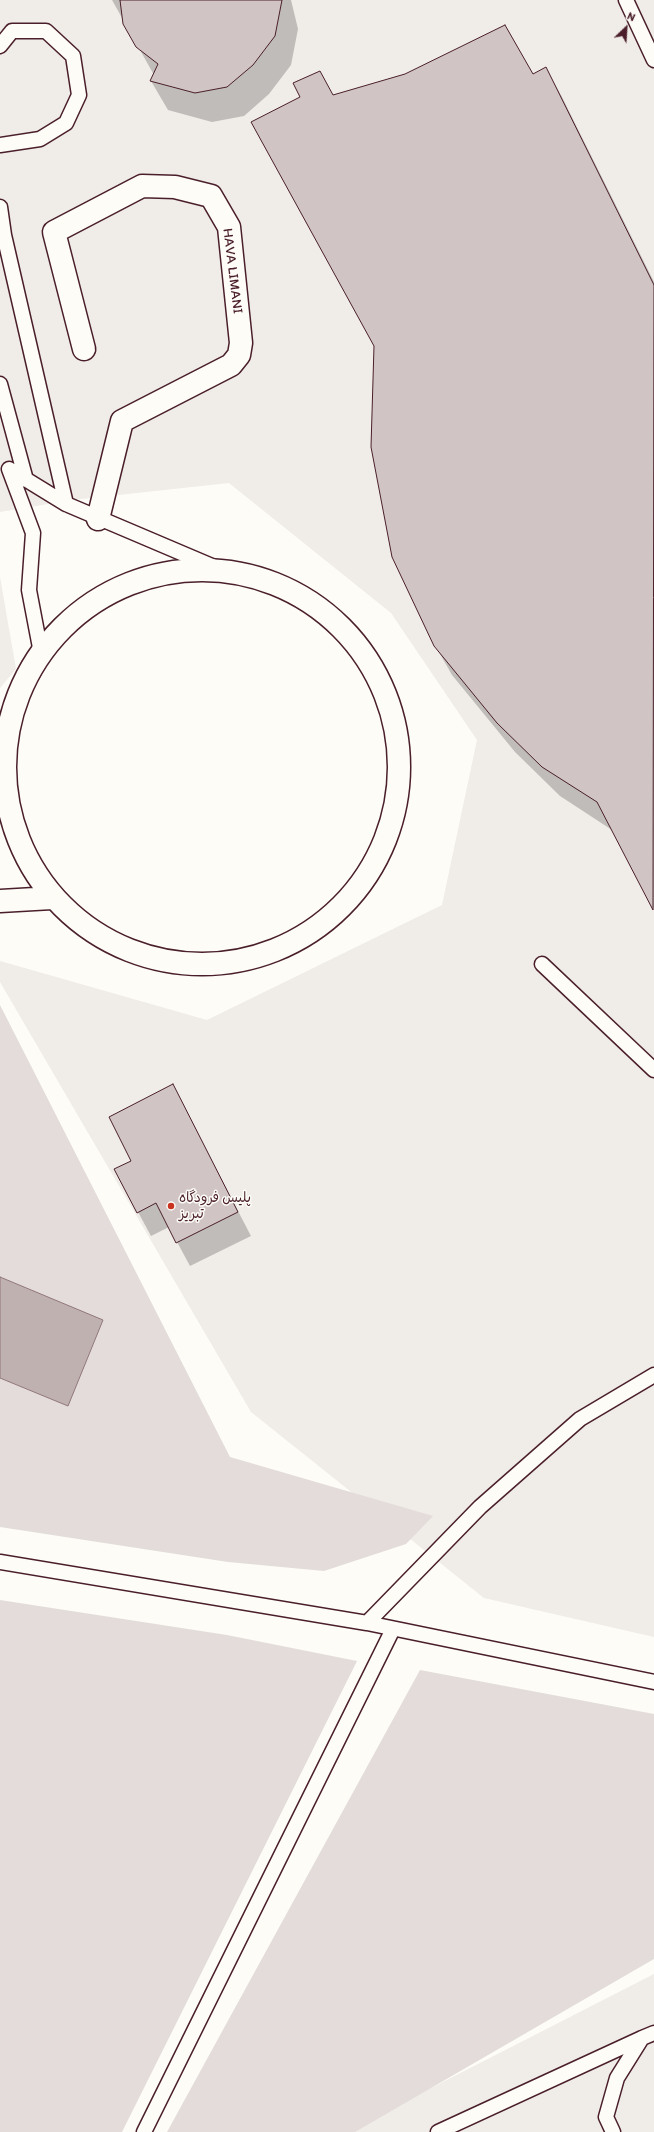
<!DOCTYPE html>
<html>
<head>
<meta charset="utf-8">
<style>
  body { margin:0 }
  #map { position:relative; width:654px; height:2132px; overflow:hidden; background:#fdfcf7; font-family:Itim,sans-serif }
  canvas { display:block }
  .north { position:absolute; left:606px; top:8px; width:40px; height:40px; -webkit-text-stroke:3px #fdfcf7; paint-order:stroke; rotate:25deg; font-size:11px; font-weight:700; line-height:16px; text-align:center; color:#4a1f2b }
  .north::after { content:''; display:block; margin:auto; width:14px; height:18px; background:#4a1f2b; clip-path:polygon(50% 0,100% 100%,50% 72%,0 100%) }
</style>
</head>
<body>
<div id="map">
<canvas width="654" height="2132"></canvas>
<div class="north">N</div>
</div>
<script>
const ctx = document.querySelector('canvas').getContext('2d');
ctx.lineJoin = 'round';
function fill(path, color) { ctx.fillStyle = color; ctx.fill(path, 'evenodd'); }
const toPath = rows => new Path2D(rows.map(r => 'M' + r).join(''));
function stroke(path, color, width, dash) { ctx.strokeStyle = color; ctx.lineWidth = width; ctx.lineCap = dash ? 'butt' : 'round'; ctx.setLineDash(dash || []); ctx.stroke(path); }
function drawText(font, color, halo, rows, align = 'center') {
  ctx.font = font + ' Itim,"Playpen Sans Arabic",sans-serif'; ctx.lineWidth = 3; ctx.setLineDash([]); ctx.textBaseline = 'middle'; ctx.strokeStyle = halo; ctx.fillStyle = color; for (const [text, x, y, turn = 0] of rows) {
    ctx.save(); ctx.translate(x, y); ctx.rotate((+turn || 0) * Math.PI / 180); ctx.textAlign = isNaN(turn) ? turn : align; if (halo) ctx.strokeText(text, 0, 0); ctx.fillText(text, 0, 0); ctx.restore();
  }
}
const built = toPath([
  [0,0,654,0,654,1637,484,1598,251,1412,0,982,0,961,207,1020,442,905,477,740,391,613,229,483,72,500,0,512],
  [0,577,16,669,0,688],
  [654,1974,654,2132,345,2132]
]);
const green = toPath([
  [0,1005,230,1457,433,1516,406,1544,324,1571,228,1562,0,1527],
  [0,1600,227,1635,357,1661,122,2132,0,2132],
  [420,1670,654,1714,654,1959,355,2132,167,2132]
]);
const water = toPath([
  [0,1277,103,1320,68,1406,0,1378,0,1277]
]);
const shadow = toPath([
  [112,0,291,0,298,29,291,65,269,94,244,116,212,122,168,110,151,81,154,75],
  [546,68,562,97,654,282,654,909,612,830,560,796,515,752,452,675,435,645,375,346,333,96,533,76],
  [173,1086,251,1236,190,1266,169,1227,151,1236,138,1212,132,1162]
]);
const building = toPath([
  [120,0,282,0,275,36,253,65,227,87,195,93,150,81,158,64,136,47,123,24,120,0],
  [505,25,533,74,546,67,654,285,653,910,597,802,542,767,497,723,434,646,392,557,371,447,374,346,251,122,300,97,293,83,320,71,333,95,405,74,505,25],
  [173,1084,238,1212,176,1243,156,1203,137,1213,114,1169,131,1161,109,1117,173,1084]
]);
const lane = toPath([
  [626,0,654,60],
  [0,46,12,31,46,31,73,56,79,95,66,123,40,139,0,145],
  [0,207,4,235,66,504],
  [0,384,26,480],
  [41,653,29,590,33,533,9,469,66,504,219,569],
  [0,752,5,748],
  [542,964,654,1070],
  [0,1562,367,1623,480,1507,580,1419,654,1375],
  [367,1623,654,1682],
  [144,2132,393,1629],
  [438,2132,642,2038],
  [613,2132,606,2117,617,2078,642,2038,654,2033]
]);
const street = toPath([
  [84,349,54,232,142,186,175,187,211,196,229,227,241,343,239,355,231,365,122,421,98,519]
]);
const secondary = toPath([
  '5 767a197 197 0 1 1 394 0a197 197 0 1 1-394 0Z',
  [0,901,52,898]
]);
const markers = [
  [171,1206,4,"#c8321e"]
];
const streetNames = [
  ["HAVA LIMANI",232,271,83]
];
const poiNames = [
  ["پلیس فرودگاه",179,1198],
  ["تبریز",179,1214]
];
fill(built, '#f0ece8');
fill(green, '#e3dcda');
fill(water, '#c0b1b1');
stroke(water, '#91777b', 1);
fill(shadow, '#0003');
fill(building, '#d0c5c4');
stroke(building, '#4a1f2b', 1);
stroke(lane, '#4a1f2b', 17);
stroke(street, '#4a1f2b', 25);
stroke(secondary, '#4a1f2b', 25);
stroke(lane, '#fdfcf7', 14);
stroke(street, '#fdfcf7', 22);
stroke(secondary, '#fdfcf7', 22);
for (const [x, y, r, color] of markers) { const dot = new Path2D(); dot.arc(x, y, r, 0, 2 * Math.PI); ctx.fillStyle = color; ctx.fill(dot); stroke(dot, '#fdfcf7', 1.5); }
drawText('14px', '#4a1f2b', '#fdfcf7', streetNames);
drawText('14px', '#4a1f2b', '#fdfcf7', poiNames, 'left');
</script>
</body>
</html>
